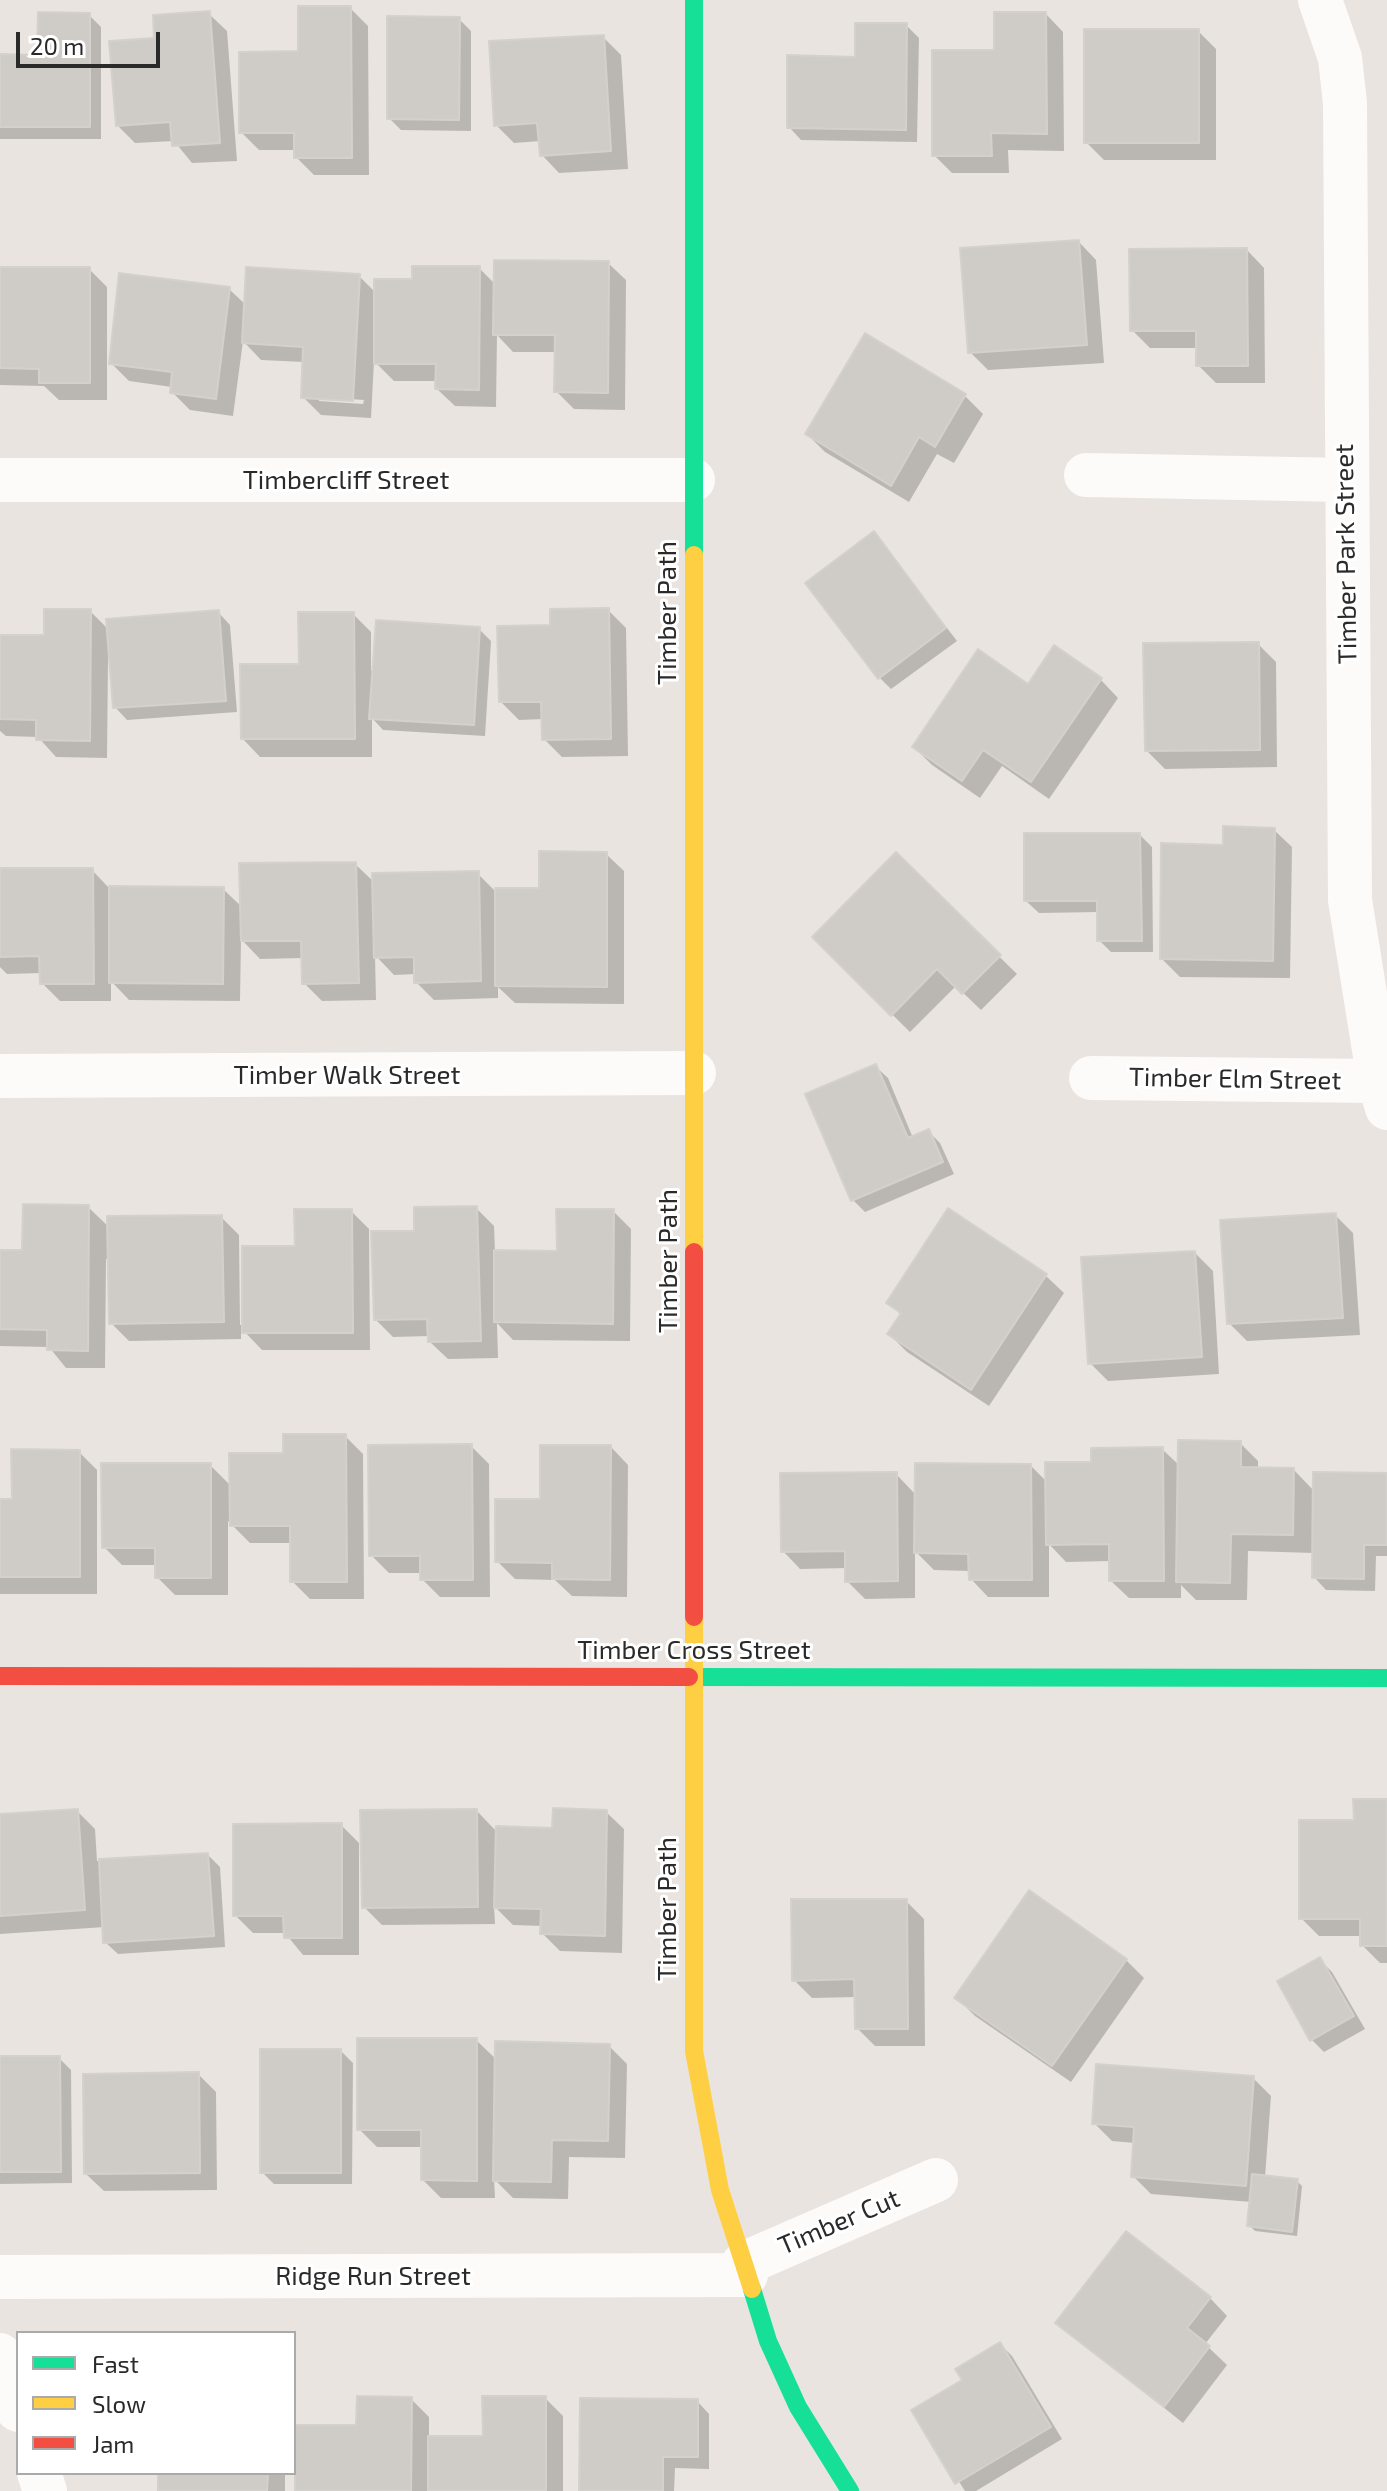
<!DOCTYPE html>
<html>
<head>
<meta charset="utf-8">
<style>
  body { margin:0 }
  #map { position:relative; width:1387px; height:2491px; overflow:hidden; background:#e9e4df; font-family:"Exo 2",sans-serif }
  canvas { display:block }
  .legend { position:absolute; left:16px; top:2331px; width:280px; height:144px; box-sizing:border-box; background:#fff; border:2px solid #aaa; margin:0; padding:10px 14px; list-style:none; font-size:24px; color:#2a2a2a }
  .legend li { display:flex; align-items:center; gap:16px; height:40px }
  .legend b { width:40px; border:2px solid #aaa }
  .scale { position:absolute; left:16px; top:32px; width:144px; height:36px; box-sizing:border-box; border:4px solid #2a2a2a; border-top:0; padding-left:10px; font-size:24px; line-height:28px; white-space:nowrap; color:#2a2a2a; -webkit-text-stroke:6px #fff; paint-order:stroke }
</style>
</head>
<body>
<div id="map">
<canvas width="1387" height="2491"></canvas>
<ul class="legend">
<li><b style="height:10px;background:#16e098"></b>Fast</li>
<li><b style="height:10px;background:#ffcf43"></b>Slow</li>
<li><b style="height:10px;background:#f24e42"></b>Jam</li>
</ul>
<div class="scale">20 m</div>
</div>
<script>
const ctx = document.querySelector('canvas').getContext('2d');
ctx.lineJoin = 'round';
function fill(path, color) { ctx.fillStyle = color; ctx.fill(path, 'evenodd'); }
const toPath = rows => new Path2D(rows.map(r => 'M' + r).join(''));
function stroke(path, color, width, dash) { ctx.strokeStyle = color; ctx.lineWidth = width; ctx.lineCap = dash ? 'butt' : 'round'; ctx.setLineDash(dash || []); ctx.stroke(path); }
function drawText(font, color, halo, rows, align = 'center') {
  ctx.font = font + ' "Exo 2",sans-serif'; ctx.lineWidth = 6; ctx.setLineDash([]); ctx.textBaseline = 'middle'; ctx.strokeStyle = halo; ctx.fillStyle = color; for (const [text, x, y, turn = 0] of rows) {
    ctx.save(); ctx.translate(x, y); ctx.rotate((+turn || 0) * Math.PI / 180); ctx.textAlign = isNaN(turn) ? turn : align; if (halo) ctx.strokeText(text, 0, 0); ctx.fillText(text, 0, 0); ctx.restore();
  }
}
const shadow = toPath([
  [350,8,368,26,369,175,314,175,296,157,296,150,259,150,241,132,300,53],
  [209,14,227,31,237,161,192,163,174,141,135,143,118,126,156,40],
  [1046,14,1063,32,1064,151,1008,150,1009,173,952,173,934,155,996,52],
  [89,15,101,27,101,139,0,139,0,56,39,57],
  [459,19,471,31,471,131,401,130,389,118],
  [906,25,919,38,917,142,801,140,789,127,857,59],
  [1198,31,1216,49,1216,160,1104,160,1086,142],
  [603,37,621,55,628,169,559,173,542,155,541,141,514,143,496,125],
  [1079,242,1096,260,1104,363,988,370,970,352],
  [1247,250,1264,268,1265,383,1216,383,1198,365,1198,348,1150,348,1132,330],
  [608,263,626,280,625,410,574,409,556,391,556,352,513,352,497,335,496,407,455,406,437,389,437,381,394,381,374,361,371,418,321,415,303,397,304,362,261,360,243,341,233,416,190,410,172,392,172,387,129,381,111,363,229,289,246,305,359,276,376,293,414,281,479,268,496,285],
  [319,397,364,400,363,404,319,401],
  [0,269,89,269,107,287,107,400,59,400,44,386,0,385],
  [965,396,983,414,954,463,937,454,909,502,825,452,807,434],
  [874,533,957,641,891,689,879,677],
  [608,610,626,628,628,756,562,757,544,739,543,719,519,720,501,702,552,627],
  [90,611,109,630,218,612,230,625,237,712,127,720,115,707,111,659,108,659,107,758,56,757,38,737,6,736,0,731,0,637,46,637],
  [353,614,371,632,371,671,479,629,491,641,485,736,383,730,372,718,372,757,260,757,243,739,301,666],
  [1258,644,1276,662,1277,767,1165,769,1147,751],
  [1101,680,1118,698,1049,799,1002,766,980,798,932,765,914,747,1029,687],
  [1274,830,1292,847,1290,978,1180,977,1162,959,1225,847],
  [1140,835,1152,847,1153,952,1111,952,1099,940,1099,912,1039,913,1026,901],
  [606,854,624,871,624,1004,515,1003,498,987,498,998,434,1000,416,982,416,974,394,975,375,955,376,1000,322,1001,304,983,303,958,260,959,241,939,240,1001,129,1000,111,981,111,1001,60,1001,42,983,42,973,7,974,0,967,0,870,92,870,109,888,223,889,242,907,355,864,375,883,478,874,497,893,541,890],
  [896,855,1017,974,981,1010,956,986,910,1032,814,937],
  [875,1066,888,1078,913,1138,928,1131,940,1143,954,1174,865,1212,853,1200,808,1096],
  [88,1207,110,1228,221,1217,239,1235,240,1325,244,1325,297,1248,351,1211,369,1229,370,1350,262,1350,241,1328,241,1339,129,1341,111,1323,110,1259,106,1259,105,1368,66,1368,49,1347,0,1346,0,1252,24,1252],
  [476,1208,494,1226,495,1252,559,1253,613,1211,631,1229,630,1341,513,1340,497,1323,498,1358,448,1359,430,1342,430,1336,393,1337,375,1319,416,1233],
  [1335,1215,1353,1233,1360,1335,1247,1341,1229,1323],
  [1195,1253,1213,1271,1219,1374,1108,1381,1090,1363],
  [1046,1276,1064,1293,989,1406,907,1352,889,1334,902,1316,888,1302],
  [345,1436,363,1454,364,1599,310,1599,292,1581,292,1543,250,1543,228,1521,228,1595,175,1595,157,1577,157,1565,122,1565,104,1547,210,1465,231,1486,284,1455],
  [1240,1443,1258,1461,1258,1470,1294,1470,1315,1492,1387,1475,1387,1556,1376,1556,1375,1591,1326,1590,1314,1577,1314,1553,1248,1551,1247,1600,1196,1600,1181,1585,1181,1598,1129,1598,1111,1581,1111,1561,1066,1562,1049,1544,1049,1597,988,1597,971,1579,970,1571,934,1570,915,1551,915,1598,865,1599,847,1581,847,1568,800,1569,783,1551,896,1474,916,1495,1031,1466,1048,1483,1093,1464,1162,1449,1180,1466],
  [471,1446,489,1464,490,1597,440,1597,422,1579,422,1573,389,1573,371,1555],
  [611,1447,628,1465,627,1597,572,1596,555,1580,515,1579,497,1561,542,1501],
  [79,1452,97,1470,97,1594,0,1594,0,1501,14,1501],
  [1387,1801,1387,1963,1380,1963,1362,1945,1362,1936,1319,1936,1301,1918,1356,1822],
  [476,1810,497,1832,554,1831,606,1812,624,1829,622,1953,560,1951,542,1933,543,1926,513,1925,494,1906,495,1924,382,1925,364,1907],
  [77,1811,95,1829,97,1861,208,1855,220,1867,225,1947,118,1954,105,1942,105,1927,0,1934,0,1816],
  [341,1825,359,1843,359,1955,303,1955,285,1933,253,1933,235,1915],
  [906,1901,924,1919,925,2046,875,2046,857,2028,857,1997,812,1998,794,1980],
  [1126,1960,1144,1978,1071,2082,975,2016,957,1998],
  [1320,1960,1332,1972,1365,2029,1324,2052,1312,2040],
  [476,2040,497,2060,609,2046,627,2064,625,2158,569,2157,568,2199,513,2198,494,2179,495,2198,441,2198,423,2180,423,2147,377,2147,359,2129],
  [341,2051,353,2063,352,2184,274,2184,262,2172],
  [0,2058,59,2058,71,2070,72,2183,0,2184],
  [198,2074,216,2092,217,2190,104,2191,86,2174],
  [1253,2078,1271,2096,1265,2177,1297,2181,1302,2186,1297,2236,1255,2231,1249,2225,1252,2202,1151,2194,1133,2176,1135,2143,1112,2141,1094,2123],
  [1210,2298,1227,2316,1205,2344,1227,2365,1183,2423,1058,2323],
  [1000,2344,1012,2356,1062,2439,976,2491,965,2491,914,2411,965,2381],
  [545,2398,563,2416,563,2491,297,2491,411,2399,429,2417,429,2438,485,2438],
  [697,2401,709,2414,709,2469,675,2468,674,2491,581,2491],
  [160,2473,285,2473,285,2491,160,2491]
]);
const building = toPath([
  [298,6,351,6,352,158,294,158,294,133,239,133,239,52,298,51,298,6],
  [210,11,220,143,172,146,170,122,116,126,109,41,154,38,153,15,210,11],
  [38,12,90,13,90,127,0,127,0,54,37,55,38,12],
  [994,12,1046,12,1047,134,991,133,992,156,932,156,932,50,994,50,994,12],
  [387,16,460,17,459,120,387,119,387,16],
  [855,23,907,23,906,130,787,128,787,55,855,57,855,23],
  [1084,29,1199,29,1199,143,1084,143,1084,29],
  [604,35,611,151,540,156,537,123,494,126,489,41,604,35],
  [1079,240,1087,345,968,353,960,248,1079,240],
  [1247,248,1248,366,1196,366,1196,331,1130,331,1129,249,1247,248],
  [494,260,609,261,608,393,554,392,555,335,493,335,494,260],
  [412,266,480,266,479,390,435,389,436,364,374,364,374,279,412,279,412,266],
  [0,267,90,267,90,383,39,383,39,369,0,368,0,267],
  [246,267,360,274,353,401,301,398,303,347,242,343,246,267],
  [119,273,230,287,216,399,170,393,172,372,109,364,119,273],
  [865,333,966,394,935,447,919,437,891,486,805,434,865,333],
  [874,531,946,628,878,679,805,583,874,531],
  [609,608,611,739,542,740,541,702,499,702,497,626,550,625,550,609,609,608],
  [44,609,91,609,90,741,36,740,36,720,0,719,0,635,44,635,44,609],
  [219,610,226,701,113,708,106,619,219,610],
  [298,612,354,612,355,739,241,739,240,664,299,664,298,612],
  [376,620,480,627,474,725,369,719,376,620],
  [1259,642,1260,750,1145,751,1143,643,1259,642],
  [1054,645,1102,678,1031,782,983,750,962,781,912,747,978,649,1028,684,1054,645],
  [1223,826,1275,828,1273,961,1160,959,1161,843,1223,845,1223,826],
  [1024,833,1140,833,1142,941,1097,941,1097,901,1024,901,1024,833],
  [539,851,607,852,607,987,495,986,495,888,539,888,539,851],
  [896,852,1001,955,962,994,937,969,891,1016,812,937,896,852],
  [356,862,359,983,302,984,301,941,241,941,239,863,356,862],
  [0,868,93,868,94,984,40,984,39,956,0,957,0,868],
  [479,871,481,981,414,983,414,957,374,958,372,873,479,871],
  [109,886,224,887,223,984,109,983,109,886],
  [876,1064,908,1138,929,1129,943,1162,851,1201,805,1094,876,1064],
  [23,1204,89,1205,88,1351,47,1350,47,1330,0,1329,0,1250,22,1250,23,1204],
  [477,1206,481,1341,428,1342,427,1319,374,1320,371,1231,414,1231,414,1207,477,1206],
  [948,1208,1047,1274,971,1390,887,1334,901,1313,886,1303,948,1208],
  [294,1209,352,1209,353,1333,242,1333,242,1246,295,1246,294,1209],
  [556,1209,614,1209,613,1324,494,1322,494,1250,557,1251,556,1209],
  [1336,1213,1343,1318,1227,1324,1220,1220,1336,1213],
  [222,1215,224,1322,109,1324,107,1216,222,1215],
  [1195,1251,1202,1357,1088,1364,1081,1257,1195,1251],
  [283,1434,346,1434,347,1582,290,1582,290,1526,230,1526,229,1453,283,1453,283,1434],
  [1178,1440,1241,1441,1241,1467,1294,1468,1293,1535,1231,1534,1230,1583,1176,1582,1178,1440],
  [472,1444,473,1580,420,1580,420,1556,369,1556,368,1445,472,1444],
  [540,1445,611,1445,610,1580,552,1579,552,1563,495,1562,495,1499,540,1499,540,1445],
  [1163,1447,1164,1581,1109,1581,1109,1544,1046,1545,1045,1462,1091,1462,1091,1448,1163,1447],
  [11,1449,80,1450,80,1577,0,1577,0,1499,12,1499,11,1449],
  [101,1463,211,1463,211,1578,155,1578,155,1548,102,1548,101,1463],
  [915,1463,1031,1464,1032,1580,969,1580,968,1554,914,1553,915,1463],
  [897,1472,898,1581,845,1582,845,1551,781,1552,780,1473,897,1472],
  [1313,1472,1387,1473,1387,1545,1364,1545,1364,1579,1312,1578,1313,1472],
  [1353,1799,1387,1799,1387,1946,1360,1946,1360,1919,1299,1919,1299,1820,1354,1820,1353,1799],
  [553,1808,607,1810,605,1936,540,1934,541,1909,494,1908,496,1826,552,1828,553,1808],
  [78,1809,85,1910,0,1916,0,1814,78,1809],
  [477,1809,478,1907,362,1908,360,1810,477,1809],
  [342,1823,342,1938,284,1938,283,1916,233,1916,233,1824,342,1823],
  [208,1853,214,1936,103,1943,99,1859,208,1853],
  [1029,1890,1127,1959,1052,2066,954,1998,1029,1890],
  [791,1899,907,1899,908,2029,855,2029,854,1979,792,1981,791,1899],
  [1320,1957,1354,2016,1310,2041,1277,1981,1320,1957],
  [357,2038,477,2038,477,2181,421,2180,421,2130,357,2130,357,2038],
  [495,2041,610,2044,608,2141,552,2140,551,2182,493,2181,495,2041],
  [260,2049,341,2049,341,2173,260,2173,260,2049],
  [0,2056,60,2056,61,2172,0,2172,0,2056],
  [1096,2064,1254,2076,1246,2186,1131,2177,1134,2127,1092,2124,1096,2064],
  [199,2072,200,2173,84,2174,83,2074,199,2072],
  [1252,2174,1298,2179,1292,2232,1247,2226,1252,2174],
  [1126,2231,1211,2297,1187,2328,1210,2346,1164,2407,1055,2323,1126,2231],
  [1000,2342,1051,2427,955,2484,911,2410,962,2380,955,2369,1000,2342],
  [357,2396,412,2397,411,2491,295,2491,295,2425,356,2425,357,2396],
  [482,2396,546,2396,546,2491,428,2491,428,2436,483,2436,482,2396],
  [580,2398,698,2399,698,2457,663,2457,663,2491,579,2491,580,2398],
  [158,2473,268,2473,267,2491,158,2491,158,2473]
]);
const street = toPath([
  [1320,0,1340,58,1345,103,1350,900,1379,1081,1387,1108],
  [1086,475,1345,480],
  [0,480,693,480],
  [0,1076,694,1073],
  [1091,1078,1379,1081],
  [743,2264,936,2180],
  [0,2277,746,2275],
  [0,2355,18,2410],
  [39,2473,45,2491]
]);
const fast = toPath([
  [694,0,694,555],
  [689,1677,1387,1678],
  [752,2289,768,2341,798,2407,850,2491]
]);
const slow = toPath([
  [694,555,694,1252],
  [694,1617,694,2051,720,2190,752,2289]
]);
const jam = toPath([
  [694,1252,694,1617],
  [0,1676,689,1677]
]);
const streetNames = [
  ["Timbercliff Street",346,480],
  ["Timber Park Street",1346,554,-91],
  ["Timber Path",667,613,-90],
  ["Timber Walk Street",347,1075],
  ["Timber Elm Street",1235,1079,1],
  ["Timber Path",668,1261,-90],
  ["Timber Cross Street",694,1650],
  ["Timber Path",667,1909,-90],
  ["Timber Cut",839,2222,-23],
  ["Ridge Run Street",373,2276]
];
fill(shadow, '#0003');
fill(building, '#cfccc8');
stroke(building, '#d4d0cb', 2);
stroke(street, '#fcfbfa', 44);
stroke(fast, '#16e098', 18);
stroke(slow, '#ffcf43', 18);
stroke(jam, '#f24e42', 18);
drawText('26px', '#2a2a2a', '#fff', streetNames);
</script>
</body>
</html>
